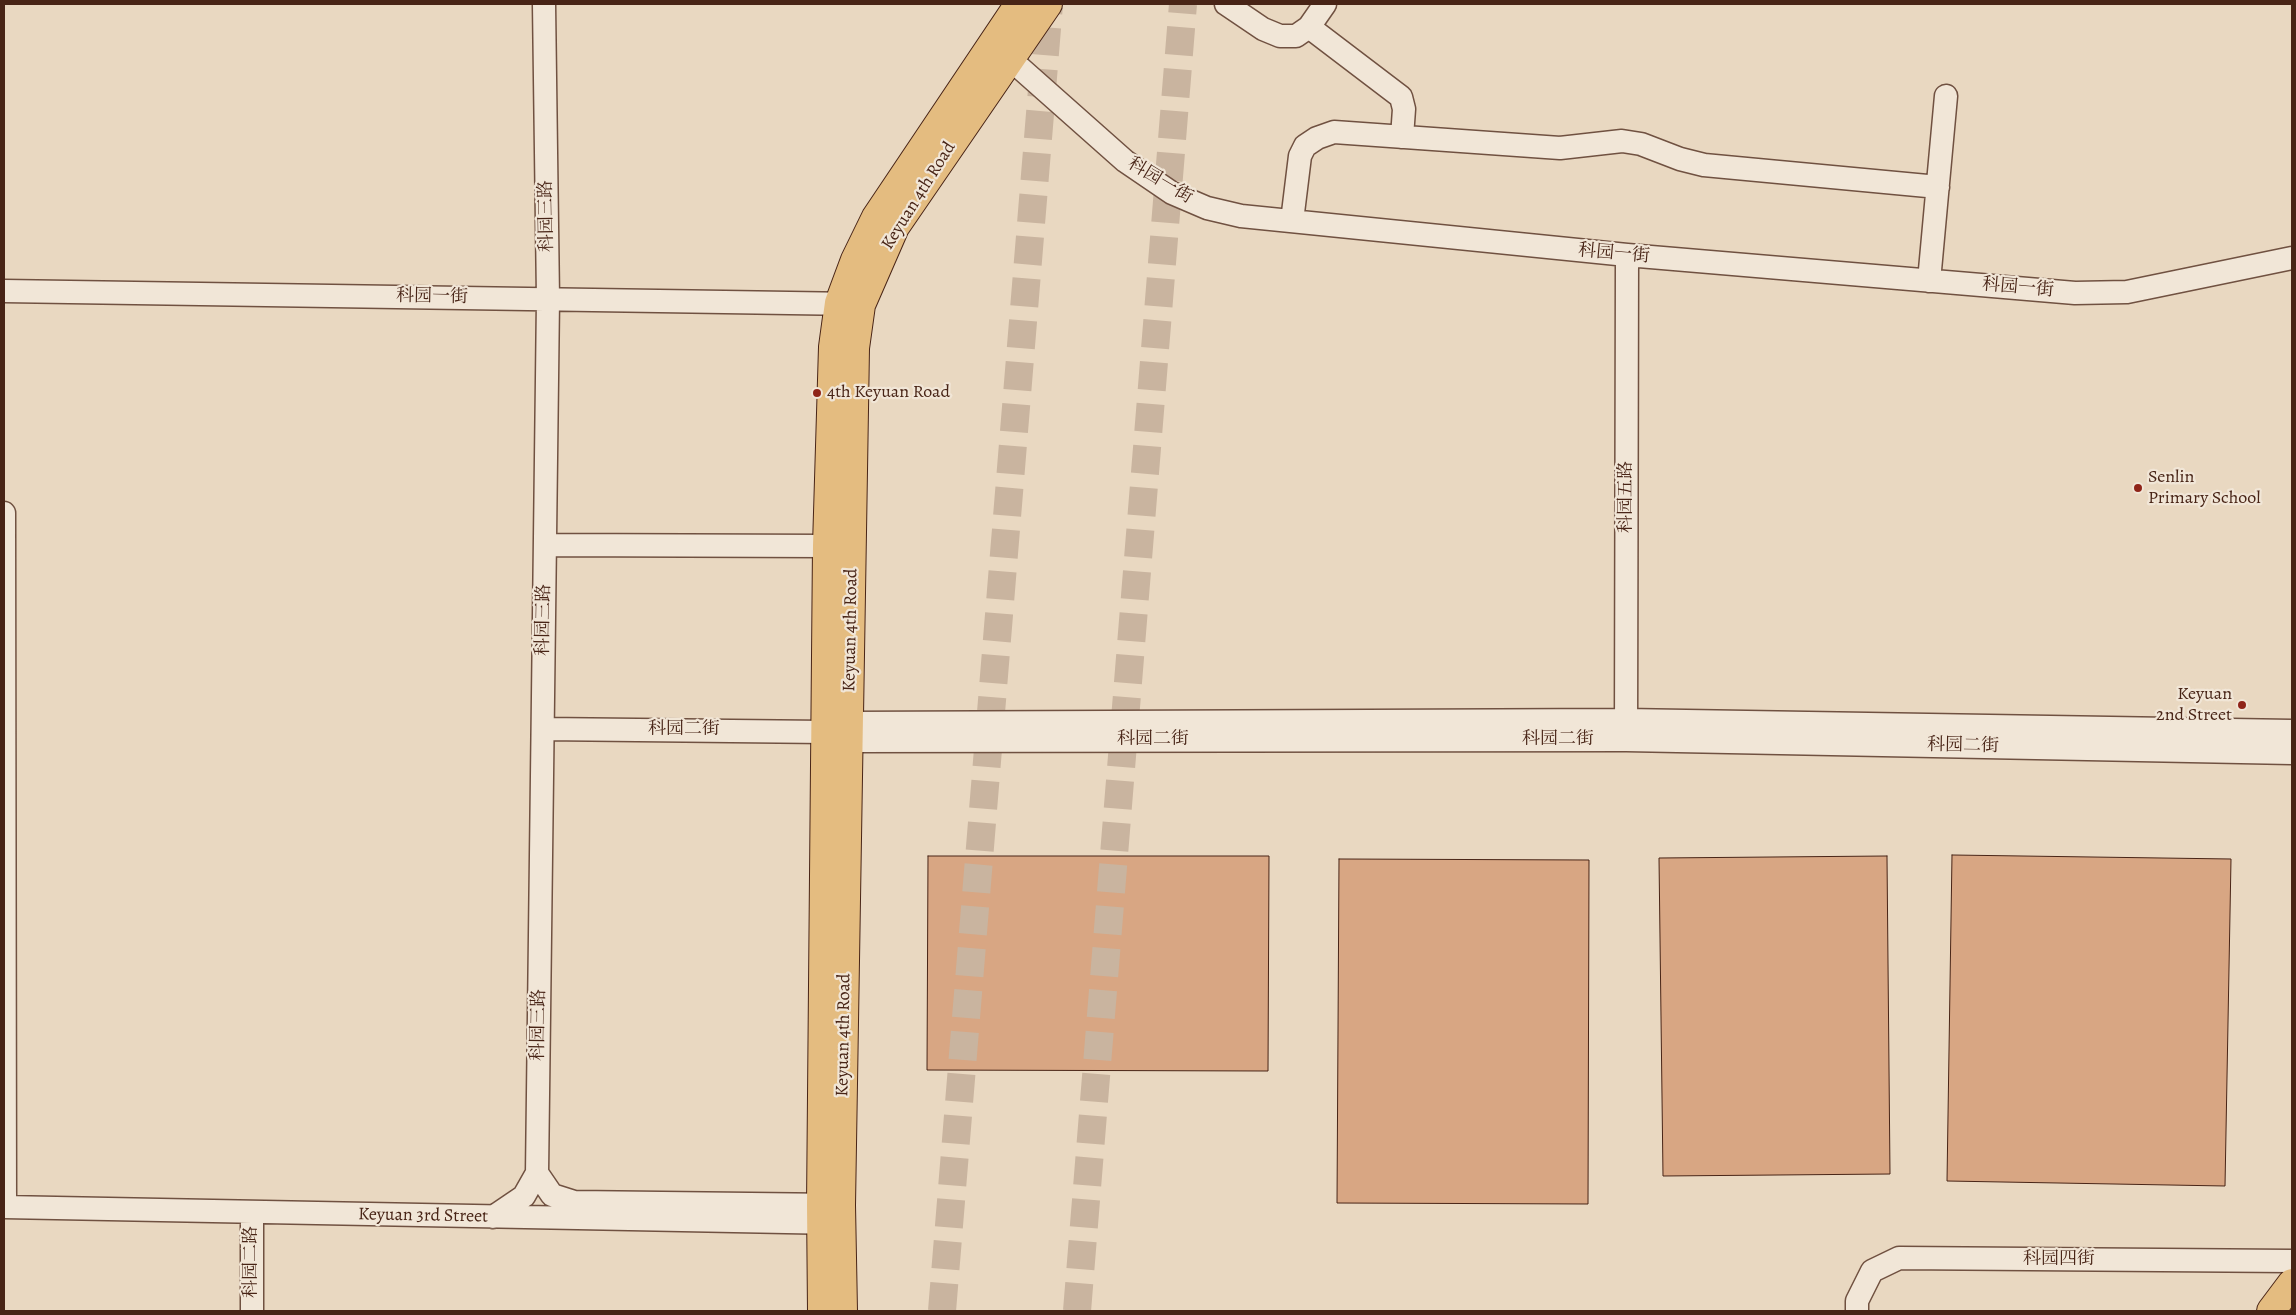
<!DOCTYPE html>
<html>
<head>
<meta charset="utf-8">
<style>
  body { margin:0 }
  #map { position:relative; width:2296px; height:1315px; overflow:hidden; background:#e9d8c1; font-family:Alegreya,serif }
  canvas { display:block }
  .frame { position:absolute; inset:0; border:5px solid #482416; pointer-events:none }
</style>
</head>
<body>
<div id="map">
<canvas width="2296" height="1315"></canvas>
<div class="frame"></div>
</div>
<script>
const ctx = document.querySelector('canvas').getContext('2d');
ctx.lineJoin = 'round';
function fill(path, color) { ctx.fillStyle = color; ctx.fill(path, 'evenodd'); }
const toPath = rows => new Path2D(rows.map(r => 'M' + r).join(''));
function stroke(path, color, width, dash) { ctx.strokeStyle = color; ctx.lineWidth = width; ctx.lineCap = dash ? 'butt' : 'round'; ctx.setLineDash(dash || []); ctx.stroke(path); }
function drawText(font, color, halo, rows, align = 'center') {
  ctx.font = font + ' Alegreya,"Noto Serif SC",serif'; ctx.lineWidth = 4.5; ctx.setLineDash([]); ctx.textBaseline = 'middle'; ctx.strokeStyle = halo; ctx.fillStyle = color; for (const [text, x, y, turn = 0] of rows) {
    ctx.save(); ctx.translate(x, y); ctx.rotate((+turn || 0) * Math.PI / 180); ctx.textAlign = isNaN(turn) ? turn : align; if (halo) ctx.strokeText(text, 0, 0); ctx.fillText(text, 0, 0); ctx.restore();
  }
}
const building = toPath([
  [1952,855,2231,859,2225,1186,1947,1181,1952,855],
  [928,856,1269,856,1268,1071,927,1070,928,856],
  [1887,856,1890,1174,1663,1176,1659,858,1887,856],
  [1339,859,1589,860,1588,1204,1337,1203,1339,859]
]);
const highwayTunnel = toPath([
  [942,1311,1049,4],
  [1077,1311,1183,4]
]);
const minor = toPath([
  [1226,4,1263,29,1280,36,1296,36,1309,27,1325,4],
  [1309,27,1401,97,1404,109,1402,137],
  [996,49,1010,59,1125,161,1172,193,1207,208,1241,216,1627,255,2075,293,2127,292,2292,258],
  [1292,221,1300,156,1305,146,1317,138,1334,132,1560,148,1622,141,1641,144,1680,159,1704,165,1938,187],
  [1929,281,1946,96],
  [4,291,855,304],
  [4,513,5,1207],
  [545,545,827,546],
  [543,729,826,732,849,723,1626,720,2292,731],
  [1626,734,1627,255],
  [834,735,849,741,1626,740,2292,753],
  [537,1173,552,1195,574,1202,838,1205],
  [4,1207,838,1223],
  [493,1217,524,1196,537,1173,548,299,544,4],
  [252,1311,252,1212],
  [1857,1311,1857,1301,1872,1271,1899,1258,2292,1261]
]);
const major = toPath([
  [822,1311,821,1205,827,546,833,347,839,303,855,260,876,217,1019,4],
  [843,1311,841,1205,855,348,861,305,895,227,1048,4],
  [2271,1311,2292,1283]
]);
const markers = [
  [817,393,5,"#8f2418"],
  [2138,488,5,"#8f2418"],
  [2242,705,5,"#8f2418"]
];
const streetNames = [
  ["科园一街",1160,181,31],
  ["Keyuan 4th Road",919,196,-58],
  ["科园三路",547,216,-91],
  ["科园一街",1614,254,5],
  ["科园一街",2018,288,5],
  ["科园一街",432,297,1],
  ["科园五路",1627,497,-90],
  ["科园三路",544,620,-89],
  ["Keyuan 4th Road",851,630,-89],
  ["科园二街",684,730],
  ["科园二街",1153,740],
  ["科园二街",1558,740],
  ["科园二街",1963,746,1],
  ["科园三路",539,1025,-89],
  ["Keyuan 4th Road",844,1035,-89],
  ["Keyuan 3rd Street",423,1216,1],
  ["科园四街",2059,1260],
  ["科园二路",252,1262,-90]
];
const poiNames = [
  ["4th Keyuan Road",827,393],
  ["Senlin",2148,478],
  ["Primary School",2148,499],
  ["Keyuan",2232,695,"right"],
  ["2nd Street",2232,716,"right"]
];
fill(building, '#d8a683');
stroke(building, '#482416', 1);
stroke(highwayTunnel, '#c9b49f', 28, [28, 14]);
stroke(minor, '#705141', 25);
stroke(major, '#482416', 30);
stroke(minor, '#f1e6d7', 22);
stroke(major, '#e4bc80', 28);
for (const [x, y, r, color] of markers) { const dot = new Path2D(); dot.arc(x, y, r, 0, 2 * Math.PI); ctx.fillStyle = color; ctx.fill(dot); stroke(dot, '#f1e6d7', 2); }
drawText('18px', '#482416', '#f1e6d7', streetNames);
drawText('18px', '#482416', '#f1e6d7', poiNames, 'left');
</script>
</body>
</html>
